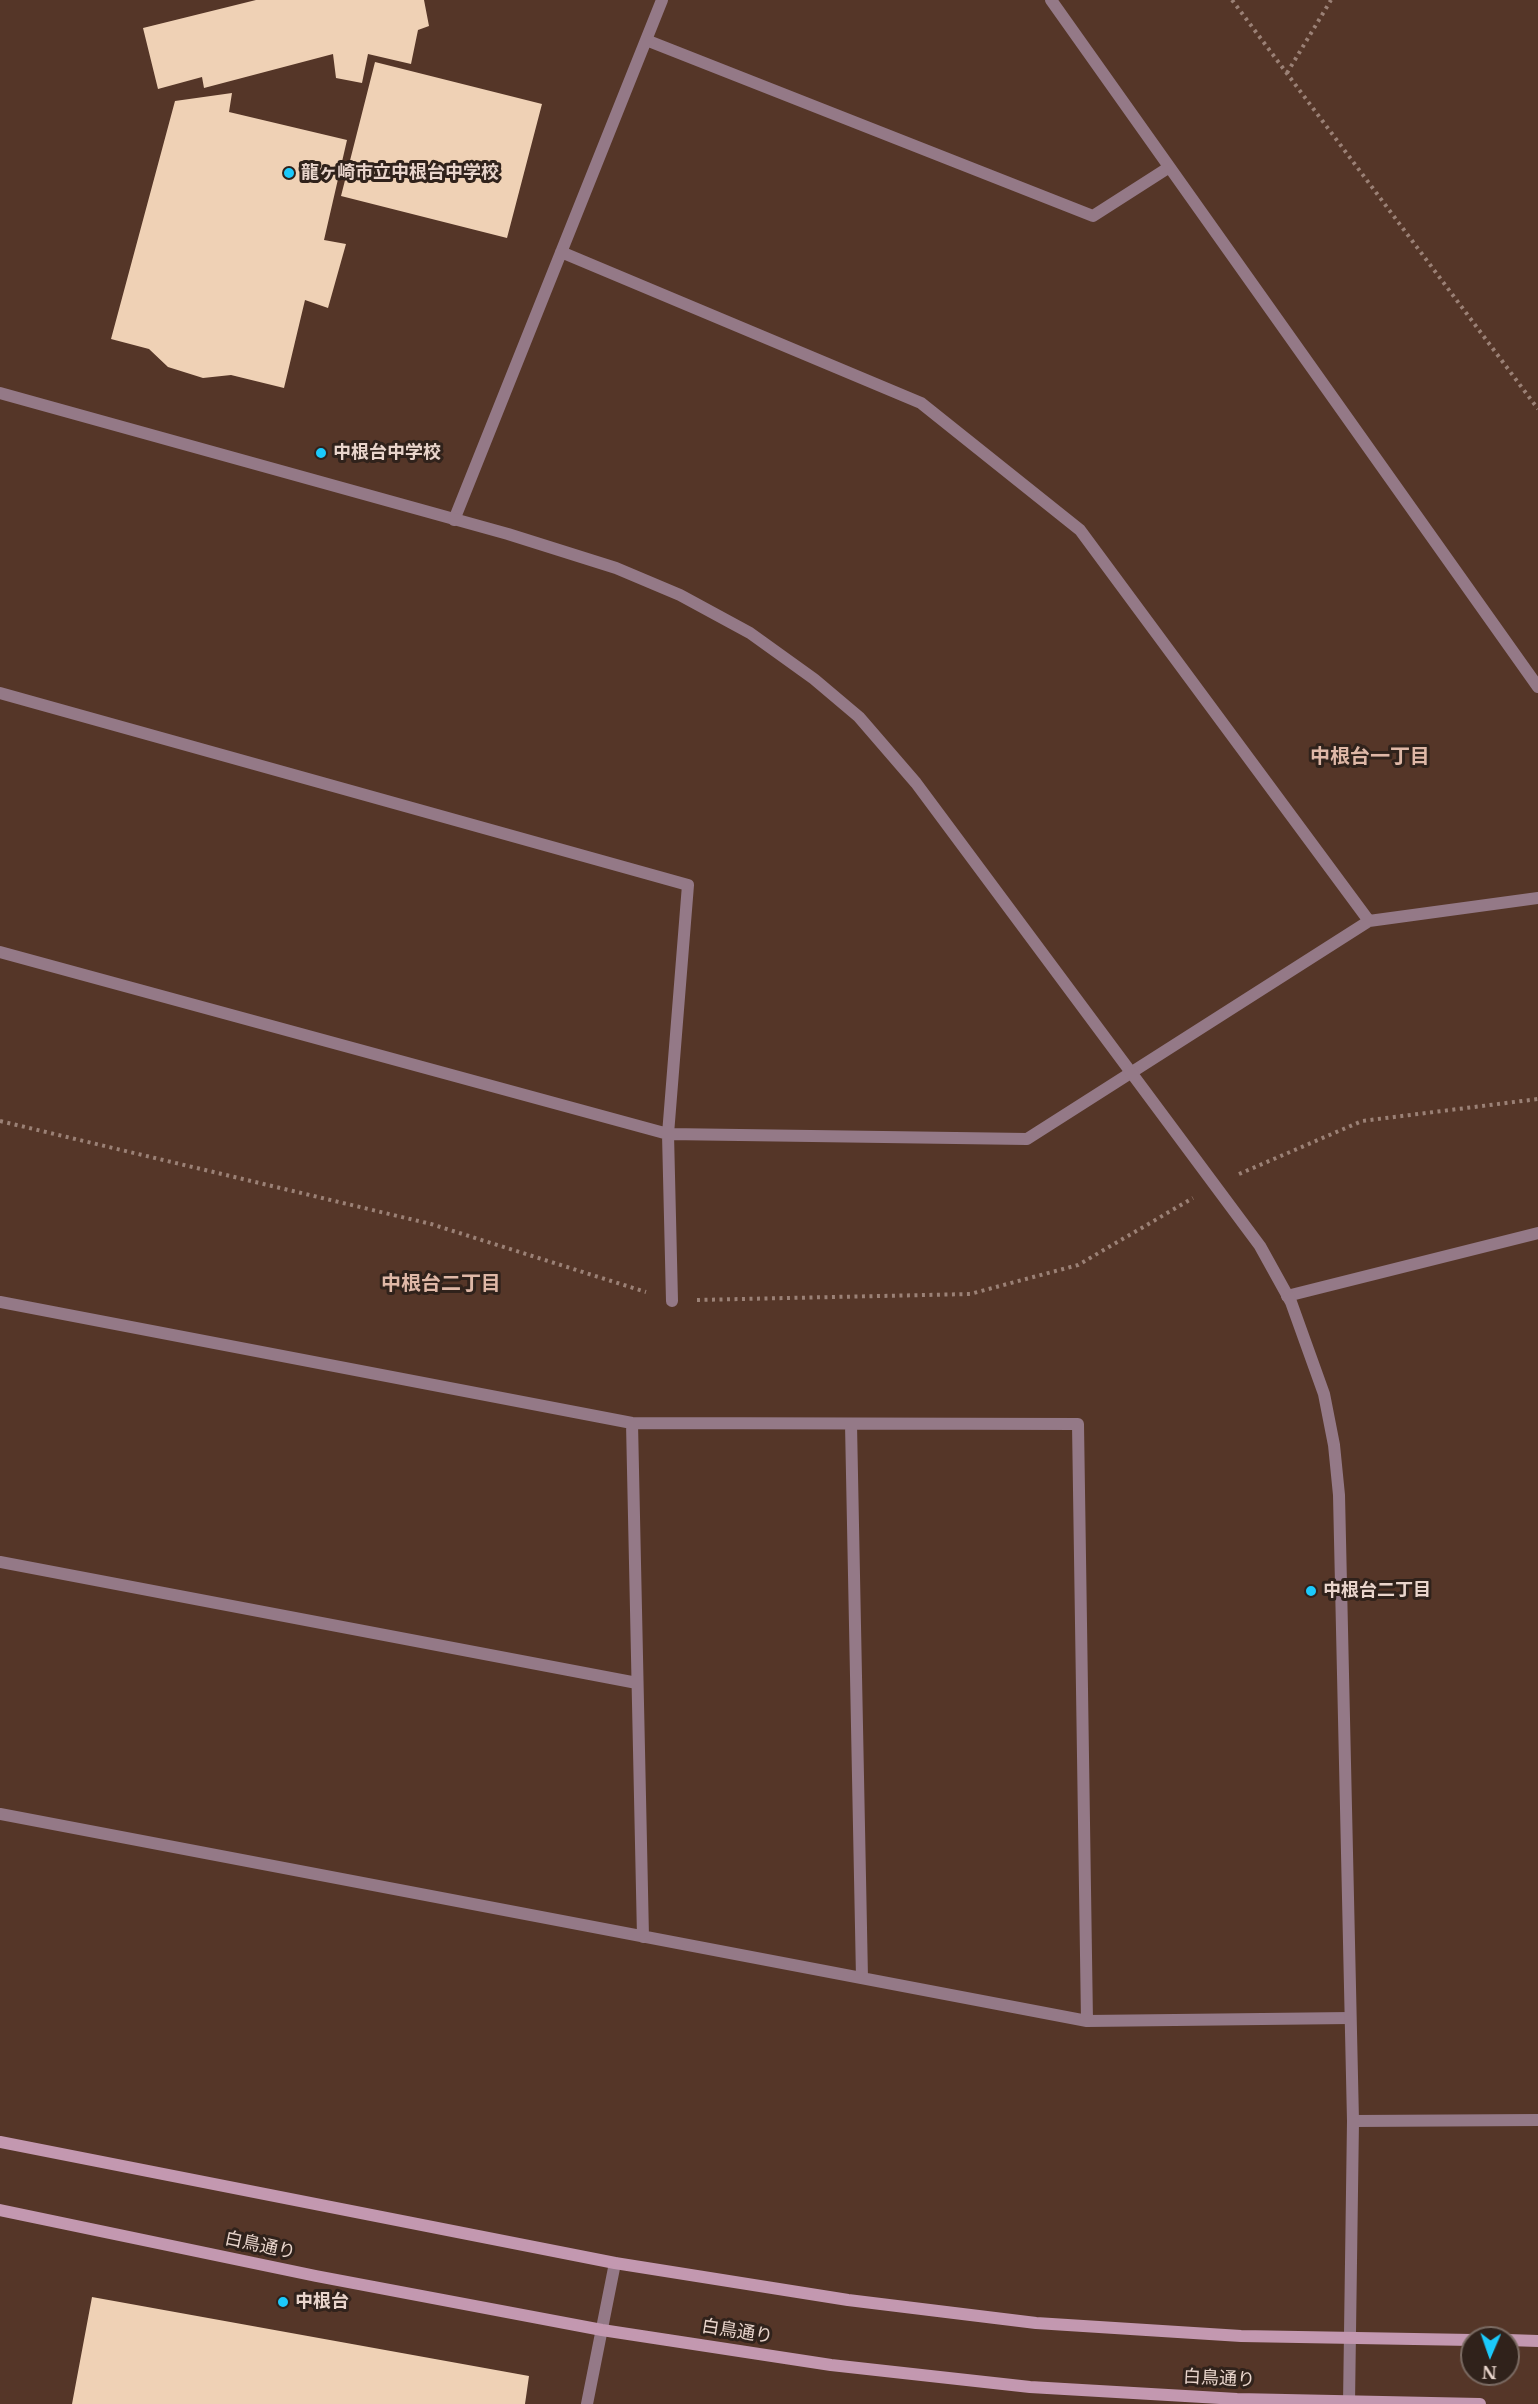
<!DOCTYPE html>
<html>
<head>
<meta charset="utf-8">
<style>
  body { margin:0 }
  #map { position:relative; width:1538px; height:2404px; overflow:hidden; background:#553628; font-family:"Libre Baskerville",serif }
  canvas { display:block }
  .north { position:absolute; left:1460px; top:2326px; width:60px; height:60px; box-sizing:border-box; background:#30221b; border:2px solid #7a6a62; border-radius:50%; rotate:182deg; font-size:16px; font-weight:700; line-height:24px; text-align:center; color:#e9d5cc }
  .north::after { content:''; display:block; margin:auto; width:21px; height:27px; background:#1bcafc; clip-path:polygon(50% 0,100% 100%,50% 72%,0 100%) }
</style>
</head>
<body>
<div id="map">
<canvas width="1538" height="2404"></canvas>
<div class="north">N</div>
</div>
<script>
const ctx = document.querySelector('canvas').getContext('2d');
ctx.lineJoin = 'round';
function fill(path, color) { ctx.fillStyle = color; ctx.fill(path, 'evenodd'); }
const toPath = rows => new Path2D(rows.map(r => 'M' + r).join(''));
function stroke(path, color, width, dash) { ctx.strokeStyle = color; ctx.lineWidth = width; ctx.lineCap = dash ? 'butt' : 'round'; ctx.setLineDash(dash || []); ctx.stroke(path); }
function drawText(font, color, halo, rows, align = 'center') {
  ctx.font = font + ' "Libre Baskerville","Noto Sans JP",serif'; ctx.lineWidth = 6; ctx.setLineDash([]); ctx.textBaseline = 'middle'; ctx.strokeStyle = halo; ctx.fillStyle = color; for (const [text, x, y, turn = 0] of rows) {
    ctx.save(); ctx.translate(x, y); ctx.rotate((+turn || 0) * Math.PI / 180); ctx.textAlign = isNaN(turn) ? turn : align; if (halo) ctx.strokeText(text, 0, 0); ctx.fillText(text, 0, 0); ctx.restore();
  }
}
const building = toPath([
  [256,0,424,0,429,26,418,30,411,64,368,54,362,83,336,78,333,54,204,88,202,77,158,89,143,28],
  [375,62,542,104,507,238,341,196],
  [232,93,229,112,347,140,324,240,346,244,328,308,305,300,284,388,231,375,203,378,168,367,149,349,111,339,175,101],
  [92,2297,529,2376,525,2404,72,2404]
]);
const path = toPath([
  [1232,0,1538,409],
  [1287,73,1331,0],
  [0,1121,431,1224,646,1292],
  [1239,1174,1362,1121,1538,1099],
  [697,1300,970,1294,1078,1265,1193,1198]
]);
const minor = toPath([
  [1051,0,1538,687],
  [646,40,1093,216,1168,168],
  [561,252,921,403,1080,530,1369,921],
  [454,520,662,0],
  [0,693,688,885,668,1134,672,1301],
  [0,952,668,1134,1027,1139,1369,921,1538,898],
  [1287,1296,1538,1233],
  [0,1302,632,1423,1078,1424,1087,2021],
  [632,1423,643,1937],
  [851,1424,862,1978],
  [0,1562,637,1683],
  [0,1814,1087,2021,1350,2018],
  [1353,2121,1538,2120]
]);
const tertiary = toPath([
  [0,393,508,534,616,568,680,595,750,633,814,679,859,717,916,783,1260,1246,1291,1302,1324,1394,1334,1445,1339,1495,1353,2121,1349,2403],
  [587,2404,615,2263]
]);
const secondary = toPath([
  [0,2142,615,2263,848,2300,1036,2323,1241,2336,1472,2340],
  [0,2210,316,2276,602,2330,831,2365,1030,2387,1237,2399,1480,2404],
  [1508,2340,1538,2341]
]);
const markers = [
  [289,173,6,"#1bcafc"],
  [321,453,6,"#1bcafc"],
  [1311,1591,6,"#1bcafc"],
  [283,2302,6,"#1bcafc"]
];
const poiNames = [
  ["龍ヶ崎市立中根台中学校",301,173],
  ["中根台中学校",333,453],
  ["中根台二丁目",1323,1591],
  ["中根台",295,2302]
];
const streetNames = [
  ["白鳥通り",260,2246,12],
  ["白鳥通り",737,2332,9],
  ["白鳥通り",1219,2379,3]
];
const neighbourhoodNames = [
  ["中根台一丁目",1370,757],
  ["中根台二丁目",441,1284]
];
fill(building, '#efd1b5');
stroke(path, '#9b8176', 4, [3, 4.5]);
stroke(minor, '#947987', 12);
stroke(tertiary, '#947987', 12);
stroke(secondary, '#c398b0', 12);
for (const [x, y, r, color] of markers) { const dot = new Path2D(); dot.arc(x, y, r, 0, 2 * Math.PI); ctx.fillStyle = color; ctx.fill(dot); stroke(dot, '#30221b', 2); }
drawText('bold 18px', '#e9d5cc', '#30221b', poiNames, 'left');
drawText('18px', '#e9d5cc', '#30221b', streetNames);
drawText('bold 20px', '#dfb8a7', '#30221b', neighbourhoodNames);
</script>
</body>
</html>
